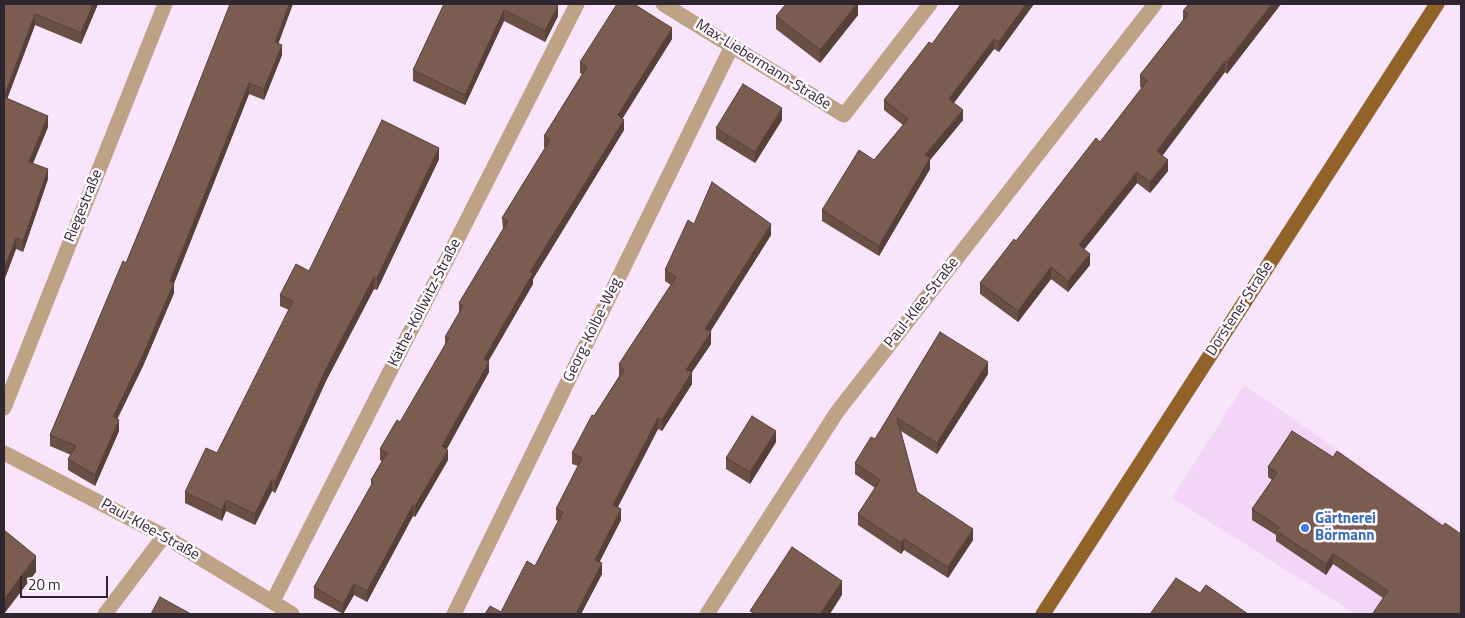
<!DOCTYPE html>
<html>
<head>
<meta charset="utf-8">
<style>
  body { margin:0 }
  #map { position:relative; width:1465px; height:618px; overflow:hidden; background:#f8e5fb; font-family:"Titillium Web",sans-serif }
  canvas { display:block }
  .frame { position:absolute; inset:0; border:5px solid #2f2630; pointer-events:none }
  .scale { position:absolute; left:20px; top:576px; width:88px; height:22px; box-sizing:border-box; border:2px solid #2f2630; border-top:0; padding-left:6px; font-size:15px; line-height:18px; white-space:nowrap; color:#2f2630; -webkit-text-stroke:4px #fdf8fd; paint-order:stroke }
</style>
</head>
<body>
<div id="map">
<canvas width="1465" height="618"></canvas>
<div class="frame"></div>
<div class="scale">20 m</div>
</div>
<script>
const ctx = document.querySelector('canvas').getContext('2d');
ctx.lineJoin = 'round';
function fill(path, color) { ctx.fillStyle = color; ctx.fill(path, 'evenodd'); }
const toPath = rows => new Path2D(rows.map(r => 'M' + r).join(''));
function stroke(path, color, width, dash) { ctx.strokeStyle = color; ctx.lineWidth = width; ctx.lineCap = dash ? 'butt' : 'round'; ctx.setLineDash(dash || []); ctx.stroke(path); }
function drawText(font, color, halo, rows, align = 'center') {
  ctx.font = font + ' "Titillium Web",sans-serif'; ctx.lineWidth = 5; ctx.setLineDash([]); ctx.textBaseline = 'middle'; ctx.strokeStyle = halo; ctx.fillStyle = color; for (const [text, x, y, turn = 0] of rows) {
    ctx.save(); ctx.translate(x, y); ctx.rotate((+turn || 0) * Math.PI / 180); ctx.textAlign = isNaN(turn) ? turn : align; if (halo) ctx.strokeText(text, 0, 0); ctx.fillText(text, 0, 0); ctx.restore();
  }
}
const built = toPath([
  [1244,385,1461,535,1461,614,1356,614,1172,498]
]);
const street = toPath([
  [663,4,844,115,930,4],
  [4,408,165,4],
  [4,453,164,536,292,614],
  [273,601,577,4],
  [105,614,164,536],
  [454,614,732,46],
  [707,614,837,412,1155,4]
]);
const primary = toPath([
  [1043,614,1437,4]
]);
const wall = toPath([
  [4,4,98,4,81,44,35,25,7,99,48,127,33,163,48,179,23,252,16,249,5,278,4,277],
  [444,4,558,16,545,42,504,21,465,105,413,81,413,70],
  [858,4,858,15,820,63,776,29,776,16],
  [961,4,1034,4,999,52,994,49,954,103,963,120,930,160,930,169,879,256,822,221,822,210,874,160,903,125,884,110,884,100,932,44],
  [1189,4,1281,4,1227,74,1225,72,1162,156,1168,171,1150,193,1137,183,1084,249,1090,265,1068,292,1051,279,1018,322,980,294,980,283,1100,142,1142,88,1140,87,1140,75,1183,20,1183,11],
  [672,39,622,118,624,130,533,279,533,284,488,361,489,372,447,449,448,460,415,517,413,516,367,602,354,595,343,614,314,598,314,587,371,486,371,480,382,461,380,460,380,449,400,422,445,345,445,337,459,313,459,303,503,229,502,218,545,148,544,147,544,136,582,74,580,73,580,62],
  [278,43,282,55,264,100,249,94,174,283,174,293,143,366,117,419,119,431,95,486,68,470,68,459,71,455,50,446,50,435,126,263,173,149],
  [782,120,755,163,716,139,716,128],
  [439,159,377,290,374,289,326,381,275,493,272,491,255,525,226,511,222,521,185,503,185,492,217,453,289,310,280,306,280,295,309,271],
  [694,224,771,235,710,332,711,344,692,372,692,384,662,431,658,429,618,507,621,520,599,562,602,574,581,614,485,614,501,612,535,566,558,521,556,520,556,509,578,466,572,464,572,453,594,416,619,376,619,364,671,285,665,281,665,270],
  [940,332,988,374,937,454,901,431,917,492,973,540,948,578,904,550,901,554,858,525,858,514,875,488,855,474,855,463,875,439],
  [1292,431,1461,614,1373,614,1373,613,1383,598,1333,564,1326,575,1276,541,1276,535,1252,520,1252,509,1272,480,1268,477,1268,467],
  [776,442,750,484,726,469,726,458]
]);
const shadedWall = toPath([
  [93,4,98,4,81,44,81,33],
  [289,4,293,4,275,53,275,42],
  [857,4,858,4,858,15,820,63,820,50],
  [1026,4,1034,4,999,52,999,42],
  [1272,4,1281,4,1227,74,1227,62],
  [558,6,558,16,545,42,545,31],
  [504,10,504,21,465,105,465,95],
  [35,14,35,25,4,107,4,97],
  [672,28,672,39,618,126,618,115],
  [994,39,994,49,949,109,949,99],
  [282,45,282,55,264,100,264,89],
  [1225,61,1225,72,1157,163,1157,151],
  [249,83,249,94,171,291,174,283,174,293,143,366,113,428,113,417,170,281],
  [782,108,782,120,755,163,755,152],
  [963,110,963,120,930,160,930,169,879,256,879,246,925,155],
  [48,116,48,127,29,173,29,162],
  [624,120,624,130,533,279,533,284,484,369,484,359,530,272],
  [439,148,439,159,377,290,377,278],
  [1168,160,1168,171,1150,193,1150,182],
  [48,169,48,179,23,252,23,241],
  [1137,172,1137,183,1079,256,1079,245],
  [771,224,771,235,705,340,705,329],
  [16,238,16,249,5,278,5,267],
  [1090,254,1090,265,1068,292,1068,281],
  [1051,267,1051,279,1018,322,1018,311],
  [374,277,374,289,326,381,275,493,275,482,326,369],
  [711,332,711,344,692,372,692,384,662,431,662,420,686,370],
  [489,362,489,372,442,457,442,446],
  [988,362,988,374,937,454,937,443],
  [658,418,658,429,613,516,613,505],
  [119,420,119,431,95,486,95,475],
  [776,431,776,442,750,484,750,472],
  [448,450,448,460,415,517,415,506],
  [272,479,272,491,255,525,255,514],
  [226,500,226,511,222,521,222,510],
  [413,505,413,516,367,602,367,591],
  [621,509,621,520,595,571,595,560],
  [973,529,973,540,948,578,948,567],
  [904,539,904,550,901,554,901,543],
  [1333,554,1333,564,1326,575,1326,564],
  [36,556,36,572,4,614,4,599],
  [602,563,602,574,581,614,576,614],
  [842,581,842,595,830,614,820,614],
  [354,584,354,595,343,614,343,604]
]);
const building = toPath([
  [4,4,93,4,81,33,35,14,4,97,4,4],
  [230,4,289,4,275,42,282,45,264,89,249,83,170,281,174,283,143,355,113,417,119,420,95,475,68,459,76,446,50,435,123,261,126,263,173,149,230,4],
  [444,4,553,4,558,6,545,31,504,10,465,95,413,70,444,4],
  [617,4,634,4,672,28,618,115,624,120,530,272,533,273,484,359,489,362,442,446,448,450,415,506,413,505,367,591,354,584,343,604,314,587,373,482,371,480,387,453,380,449,397,420,400,422,449,338,445,337,463,306,459,303,508,221,502,218,550,140,544,136,587,67,580,62,617,4],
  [786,4,857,4,820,50,776,16,786,4],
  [961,4,1026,4,999,42,994,39,949,99,963,110,925,155,930,158,879,246,822,210,859,150,874,160,908,119,884,100,929,42,932,44,961,4],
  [1189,4,1272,4,1227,62,1225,61,1157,151,1168,160,1150,182,1137,172,1079,245,1090,254,1068,281,1051,267,1018,311,980,283,1014,239,1016,241,1096,138,1100,142,1147,81,1140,75,1188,14,1183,11,1189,4],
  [743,84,782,108,755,152,716,128,743,84],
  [4,97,48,116,29,162,48,169,23,241,16,238,5,267,4,266,4,97],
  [382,120,439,148,377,278,374,277,326,369,275,482,272,479,255,514,226,500,222,510,185,492,206,448,217,453,293,301,280,295,296,264,309,271,382,120],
  [712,182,771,224,705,329,711,332,686,370,692,372,662,420,658,418,613,505,621,509,595,560,602,563,576,614,485,614,490,606,501,612,527,561,535,566,550,537,563,512,556,509,582,458,572,453,592,415,594,416,624,370,619,364,676,277,665,270,688,220,694,224,712,182],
  [940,332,988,362,937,443,897,418,917,492,973,529,948,567,904,539,901,543,858,514,880,480,855,463,871,437,875,439,940,332],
  [752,416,776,431,750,472,726,458,752,416],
  [1292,431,1333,457,1337,451,1443,526,1445,523,1461,534,1461,614,1376,614,1373,613,1388,591,1333,554,1326,564,1276,531,1279,527,1252,509,1277,473,1268,467,1292,431],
  [4,530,36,556,4,599,4,530],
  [792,547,842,581,820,614,755,614,750,611,792,547],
  [1176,578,1200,593,1206,585,1248,614,1150,614,1176,578],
  [160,597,191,614,151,614,160,597]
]);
const markers = [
  [1305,528,5,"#3f7fe0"]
];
const streetNames = [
  ["Max-Liebermann-Straße",763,65,32],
  ["Riegestraße",84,206,-68],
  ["Käthe-Kollwitz-Straße",425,303,-63],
  ["Paul-Klee-Straße",922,303,-52],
  ["Dorstener Straße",1240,309,-57],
  ["Georg-Kolbe-Weg",593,330,-64],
  ["Paul-Klee-Straße",150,530,29]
];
const shopNames = [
  ["Gärtnerei",1315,519],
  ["Börmann",1315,536]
];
fill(built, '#f3d5f7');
stroke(street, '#bda285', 15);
stroke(primary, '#926328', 15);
fill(wall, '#6a4f45');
fill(shadedWall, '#564038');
fill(building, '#7b5c50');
stroke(building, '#564038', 1);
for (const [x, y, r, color] of markers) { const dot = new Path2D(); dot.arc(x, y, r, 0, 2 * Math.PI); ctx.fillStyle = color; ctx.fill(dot); stroke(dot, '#fdf8fd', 2); }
drawText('15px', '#2f2630', '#fdf8fd', streetNames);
drawText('bold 15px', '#366cbe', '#fdf8fd', shopNames, 'left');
</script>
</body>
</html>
